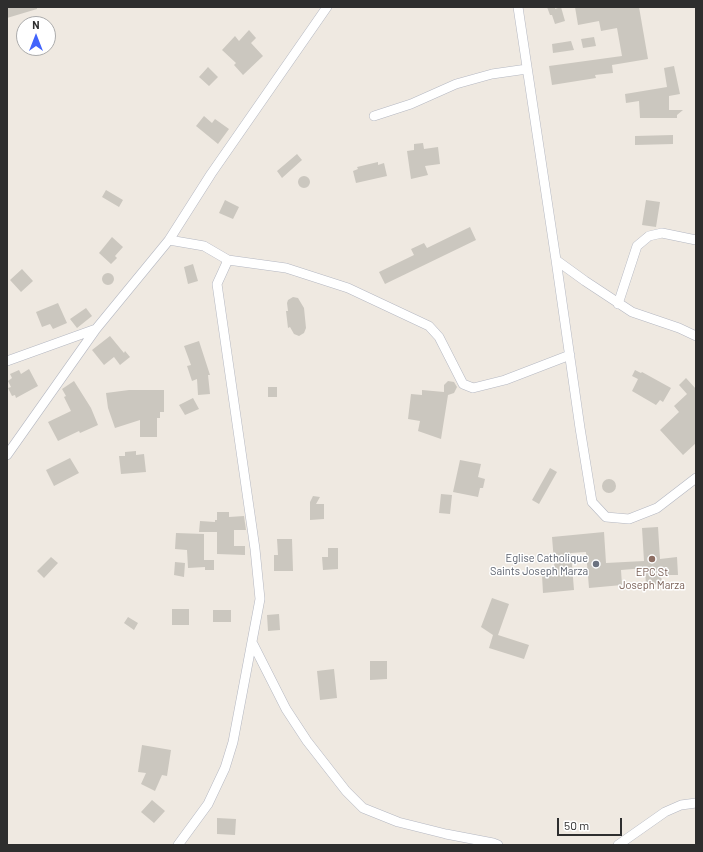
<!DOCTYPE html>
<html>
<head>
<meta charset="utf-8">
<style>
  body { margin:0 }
  #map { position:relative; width:703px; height:852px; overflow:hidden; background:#efe9e1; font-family:Barlow,sans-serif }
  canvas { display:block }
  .frame { position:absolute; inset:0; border:8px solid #2e2e2e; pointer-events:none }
  .north { position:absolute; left:16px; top:16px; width:40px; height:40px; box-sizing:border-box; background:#fff; border:1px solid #ababab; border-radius:50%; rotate:0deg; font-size:11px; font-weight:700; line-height:16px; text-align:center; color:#2e2e2e }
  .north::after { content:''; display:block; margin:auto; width:14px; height:18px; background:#4264fb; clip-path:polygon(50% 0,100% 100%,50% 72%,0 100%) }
  .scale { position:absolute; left:557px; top:818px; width:65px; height:18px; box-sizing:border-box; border:2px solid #2e2e2e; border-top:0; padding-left:5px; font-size:12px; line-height:14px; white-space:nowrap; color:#2e2e2e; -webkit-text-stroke:3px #fff; paint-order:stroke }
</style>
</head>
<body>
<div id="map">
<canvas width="703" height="852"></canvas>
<div class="frame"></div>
<div class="north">N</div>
<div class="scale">50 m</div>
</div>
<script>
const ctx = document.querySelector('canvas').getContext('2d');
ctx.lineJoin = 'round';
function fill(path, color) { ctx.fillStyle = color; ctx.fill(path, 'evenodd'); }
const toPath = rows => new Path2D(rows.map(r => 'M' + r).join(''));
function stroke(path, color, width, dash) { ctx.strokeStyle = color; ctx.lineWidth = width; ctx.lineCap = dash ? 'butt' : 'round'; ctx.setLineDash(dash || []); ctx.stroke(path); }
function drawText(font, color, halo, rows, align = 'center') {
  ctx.font = font + ' Barlow,sans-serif'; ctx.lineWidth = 3; ctx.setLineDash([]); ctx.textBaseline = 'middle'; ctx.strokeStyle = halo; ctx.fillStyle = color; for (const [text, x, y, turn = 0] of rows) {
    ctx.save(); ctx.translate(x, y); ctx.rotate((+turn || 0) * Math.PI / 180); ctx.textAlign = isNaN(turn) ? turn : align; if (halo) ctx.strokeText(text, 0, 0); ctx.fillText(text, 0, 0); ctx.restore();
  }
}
const building = toPath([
  [7,7,37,7,37,9,7,18],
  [547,7,555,7,555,9,561,7,565,21,555,24,552,15,550,15],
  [575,7,639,7,648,59,612,65,613,73,595,75,596,78,552,85,549,66,622,56,617,28,601,31,599,21,578,25],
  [249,30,256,38,251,43,263,56,243,75,234,65,236,63,222,50,235,36,239,41],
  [594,37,596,46,583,48,581,39],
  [571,41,574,50,553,53,552,44],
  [674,66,680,94,669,96,669,110,683,110,677,115,677,118,640,118,639,101,626,103,625,94,667,87,664,68],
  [208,67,218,77,209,86,199,77],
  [204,116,212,123,215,119,229,129,218,144,196,126],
  [673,135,673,144,635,145,635,136],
  [423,143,424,149,438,147,440,164,425,166,428,175,411,179,407,151,414,150,414,144],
  [297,154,302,160,282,178,277,171],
  [378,162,378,165,384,163,387,176,356,183,353,171,358,169,357,167],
  '298 182a6 6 0 1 1 12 0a6 6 0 1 1-12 0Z',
  [106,190,123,200,119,207,102,197],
  [225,200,239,207,233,219,219,213],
  [646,200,660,202,656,227,642,225],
  [470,227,476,240,385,284,379,272,414,255,411,249,424,243,427,248],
  [112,237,123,247,115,256,117,258,111,264,99,253],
  [193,264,198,281,188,284,184,267],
  [22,269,33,281,21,292,10,280],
  '102 279a6 6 0 1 1 12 0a6 6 0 1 1-12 0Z',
  [293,297,298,298,304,308,306,328,304,333,299,336,294,334,290,327,288,328,286,311,288,311,287,303,288,300],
  [58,303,67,323,53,329,50,324,42,327,36,312],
  [86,308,92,316,77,328,70,319],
  [110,336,124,353,125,351,130,357,120,365,114,357,104,365,92,350],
  [199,341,210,375,208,375,210,394,198,395,197,379,192,381,187,366,191,365,184,346],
  [29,369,38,386,16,398,15,395,12,396,8,388,11,387,8,381,12,378,10,374,19,370,21,374],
  [635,370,641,373,642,372,671,388,663,402,660,400,656,405,632,391,638,379,632,376],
  [686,378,696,389,696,443,683,455,660,430,679,412,674,406,687,394,679,385],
  [74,381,91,408,98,425,80,433,79,431,58,441,48,422,71,411,64,397,66,396,62,389],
  [448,381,454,382,457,387,454,393,448,395,441,439,418,431,420,421,408,419,411,394,422,395,422,390,444,392,444,385],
  [268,387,277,387,277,397,268,397],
  [129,390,164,390,164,412,160,412,160,418,157,418,157,437,140,437,140,420,115,428,108,408,106,393],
  [193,398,199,409,185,415,179,405],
  [136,451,136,455,144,454,146,472,121,474,119,456,125,456,125,452],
  [70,458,79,473,54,486,46,470],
  [460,460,481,464,478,477,485,479,483,488,480,488,478,497,453,492],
  [550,468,557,472,539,504,532,500],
  '602 486a7 7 0 1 1 14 0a7 7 0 1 1-14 0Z',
  [441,494,452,495,450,514,439,513],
  [313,496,320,497,316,504,324,504,324,519,310,520,310,502],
  [217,512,229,512,229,517,244,516,246,530,234,530,234,546,245,546,245,555,217,554,217,532,199,532,200,521,215,522,215,520,217,520],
  [658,527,660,559,677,557,678,575,661,575,662,584,646,585,645,568,621,570,622,585,589,588,586,552,571,553,574,590,543,593,542,575,555,574,552,537,604,532,606,563,644,561,642,528],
  [176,533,204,534,204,560,214,560,214,570,205,570,205,567,188,568,187,550,175,549],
  [277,539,292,539,293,571,274,571,274,555,278,555],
  [328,548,338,548,338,569,323,570,322,557,328,557],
  [51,557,58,563,44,578,37,571],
  [175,562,185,563,184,577,174,575],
  [492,598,509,604,498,635,529,645,524,659,489,648,493,635,481,627],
  [172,609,189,609,189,625,172,625],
  [213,610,231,610,231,622,213,622],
  [279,614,280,630,268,631,267,615],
  [128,617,138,623,134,630,124,623],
  [370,661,387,661,387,679,370,680],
  [334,669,337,698,320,700,317,671],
  [142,745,171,750,167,776,162,775,155,791,141,784,146,773,138,772],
  [152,800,165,811,154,823,141,812],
  [217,818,236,819,235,835,217,834]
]);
const minor = toPath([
  [518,7,556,260,580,428,592,502,606,517,629,519,657,508,696,478],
  [374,116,411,104,456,84,492,74,527,69],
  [169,240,204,246,228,260,217,284,255,549,260,599,233,742,225,768,208,804,178,845],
  [228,260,286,268,348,288,429,326,439,337,463,384,473,388,505,380,570,355],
  [556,260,585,281,632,312,679,328,696,336],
  [618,304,637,246,649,236,662,233,696,240],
  [7,361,96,329],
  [7,455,96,329,169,240,211,174,327,7],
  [253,644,286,709,307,741,346,791,363,808,398,822,446,834,493,843,498,845],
  [618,845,665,812,681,805,696,803]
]);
const markers = [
  [652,559,4,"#8d6e63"],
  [596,564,4,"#6b7280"]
];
const worshipNames = [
  ["Eglise Catholique",588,558],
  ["Saints Joseph Marza",588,571]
];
const educationNames = [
  ["EPC St",652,572],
  ["Joseph Marza",652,585]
];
fill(building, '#cbc7bf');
stroke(minor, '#b4b7c1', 10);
stroke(minor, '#fff', 9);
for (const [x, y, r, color] of markers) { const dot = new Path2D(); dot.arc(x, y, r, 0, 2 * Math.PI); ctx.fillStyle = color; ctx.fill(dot); stroke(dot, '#fff', 1.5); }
drawText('11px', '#5b616d', '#fff', worshipNames, 'right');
drawText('11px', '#785e54', '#fff', educationNames);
</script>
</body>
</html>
